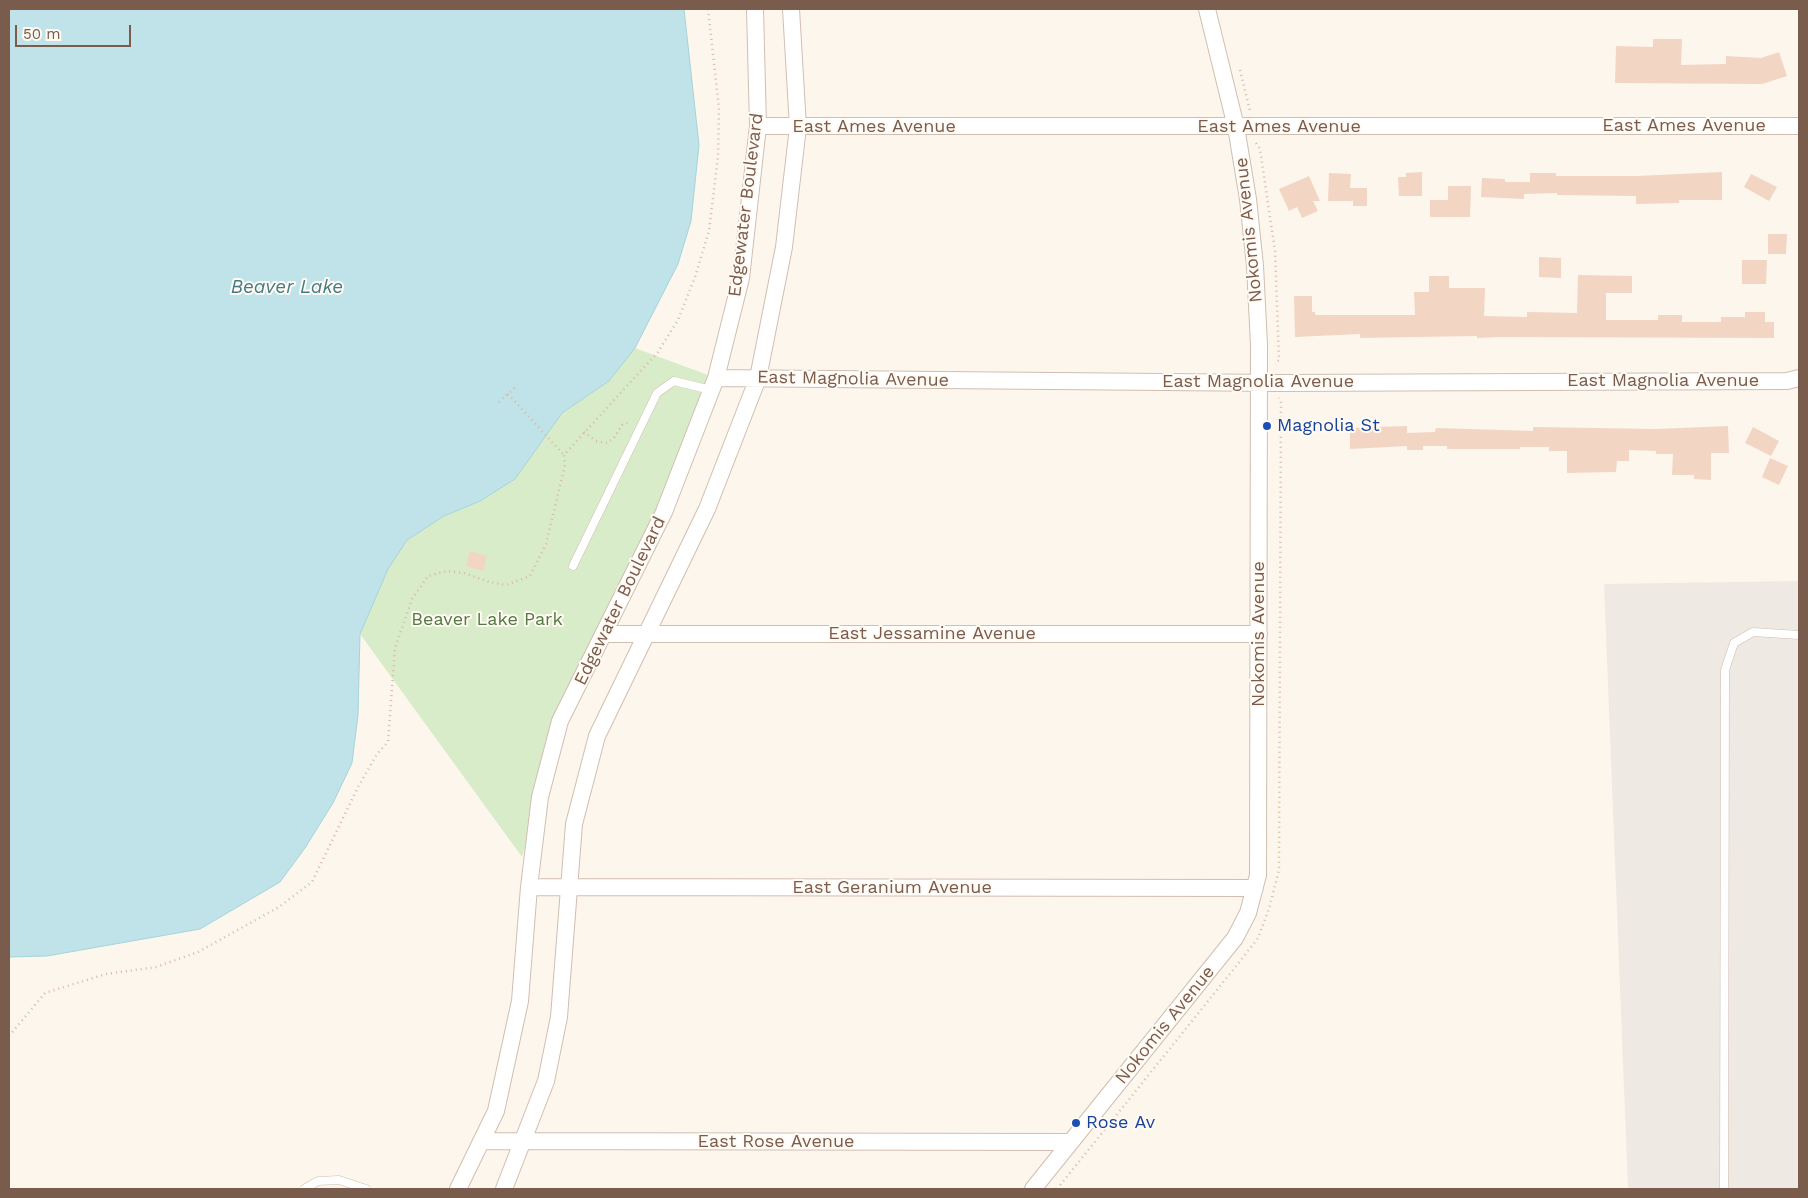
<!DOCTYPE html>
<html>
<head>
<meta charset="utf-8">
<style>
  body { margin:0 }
  #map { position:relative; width:1808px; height:1198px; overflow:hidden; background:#fdf6ec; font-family:"Work Sans",sans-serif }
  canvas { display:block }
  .frame { position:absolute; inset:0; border:10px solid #7a5c4d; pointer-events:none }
  .scale { position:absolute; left:15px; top:25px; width:116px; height:22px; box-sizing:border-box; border:2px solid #7a5c4d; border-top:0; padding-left:6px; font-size:15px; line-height:18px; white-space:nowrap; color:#7a5c4d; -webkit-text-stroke:4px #fffaf3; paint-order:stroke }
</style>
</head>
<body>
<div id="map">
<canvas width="1808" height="1198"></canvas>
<div class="frame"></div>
<div class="scale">50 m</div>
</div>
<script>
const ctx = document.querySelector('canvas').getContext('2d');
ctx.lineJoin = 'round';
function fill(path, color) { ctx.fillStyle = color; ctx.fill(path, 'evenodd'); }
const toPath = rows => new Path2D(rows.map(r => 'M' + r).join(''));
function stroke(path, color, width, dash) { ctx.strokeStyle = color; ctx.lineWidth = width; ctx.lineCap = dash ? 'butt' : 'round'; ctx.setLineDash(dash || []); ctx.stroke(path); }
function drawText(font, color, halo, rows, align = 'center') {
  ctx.font = font + ' "Work Sans",sans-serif'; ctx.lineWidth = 4; ctx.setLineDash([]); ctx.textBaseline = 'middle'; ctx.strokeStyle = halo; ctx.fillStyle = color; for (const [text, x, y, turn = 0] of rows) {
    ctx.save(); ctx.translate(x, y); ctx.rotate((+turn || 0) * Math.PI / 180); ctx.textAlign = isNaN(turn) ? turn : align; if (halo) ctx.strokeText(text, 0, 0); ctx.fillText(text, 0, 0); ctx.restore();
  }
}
const industrial = toPath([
  [1799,581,1799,1189,1628,1189,1604,584]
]);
const green = toPath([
  [635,348,716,378,664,512,560,721,522,857,360,634,388,569,407,540,444,516,480,501,515,479,562,413,609,381]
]);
const water = toPath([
  [9,9,684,9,699,145,691,221,678,264,635,348,609,381,562,413,515,479,480,501,444,516,407,540,388,569,360,634,358,715,352,763,333,803,305,848,280,882,200,929,47,956,9,957,9,9]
]);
const building = toPath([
  [1653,39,1682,39,1681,65,1726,64,1726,56,1761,58,1779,52,1787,76,1762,84,1615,83,1616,46,1653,47],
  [1422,172,1422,196,1399,196,1398,177,1406,177,1406,173],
  [1722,172,1722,200,1679,200,1679,203,1636,204,1636,196,1557,195,1557,193,1524,194,1524,199,1481,197,1482,178,1505,179,1505,182,1530,182,1530,173,1556,173,1556,176,1638,176],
  [1329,173,1351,174,1350,188,1367,188,1367,206,1353,206,1353,201,1328,201],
  [1751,174,1777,187,1769,201,1744,187],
  [1309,176,1320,201,1313,201,1318,211,1302,218,1297,207,1289,211,1279,189],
  [1448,186,1471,186,1470,217,1430,217,1430,200,1448,200],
  [1768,234,1787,234,1786,254,1768,254],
  [1539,257,1561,258,1561,278,1539,277],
  [1742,260,1767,260,1766,284,1742,284],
  [1578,275,1632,276,1632,293,1606,293,1606,320,1658,320,1658,315,1682,315,1682,322,1721,322,1721,317,1745,317,1745,312,1765,312,1765,322,1774,322,1774,338,1499,337,1477,338,1477,336,1360,338,1360,334,1295,337,1294,296,1312,296,1312,312,1315,312,1315,315,1415,315,1414,292,1429,292,1429,276,1449,276,1449,288,1485,288,1484,316,1527,317,1527,312,1577,313],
  [1407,426,1407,433,1435,432,1436,428,1533,431,1533,427,1656,429,1728,426,1729,453,1711,453,1711,480,1694,479,1694,475,1672,475,1673,454,1656,454,1656,451,1629,450,1629,461,1617,461,1616,472,1567,473,1567,451,1549,451,1549,447,1520,447,1520,449,1447,449,1447,446,1423,446,1423,450,1407,450,1407,446,1350,449,1350,428],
  [1753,427,1779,441,1771,456,1745,443],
  [1770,458,1788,466,1779,485,1762,477],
  [470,551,487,556,483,571,466,566]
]);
const path = toPath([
  [1240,70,1250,111],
  [1256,143,1260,149,1275,251,1279,360,1275,364],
  [508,394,564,455],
  [499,402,517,386],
  [584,432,596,441,607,443,614,438,622,425,630,422],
  [9,1036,45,993,106,974,156,967,198,952,279,907,312,882,358,787,377,754,388,742,395,648,412,599,428,576,447,571,464,573,489,582,506,585,530,576,546,544,565,465,564,455,658,352,678,320,695,277,709,231,718,156,719,108,708,9],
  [1057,1189,1237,965,1258,938,1269,909,1279,870,1281,401,1279,398]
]);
const lane = toPath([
  [573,566,657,393,674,381,711,390],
  [304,1189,318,1181,339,1180,366,1189],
  [1724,1189,1725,670,1734,643,1753,632,1799,635]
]);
const street = toPath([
  [758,126,1799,126],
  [716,378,1276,383,1787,381,1799,378],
  [604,634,1259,634],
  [529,887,1255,888],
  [482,1141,1071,1142],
  [458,1189,496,1111,520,1001,529,887,540,797,560,721,664,512,716,378,741,278,758,126,755,9],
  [504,1189,546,1081,559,1017,574,824,597,736,707,509,758,378,784,247,798,127,791,9],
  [1033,1189,1235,938,1248,913,1258,875,1259,345,1255,266,1248,199,1236,127,1207,9]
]);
const markers = [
  [1267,426,5,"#1a4fb4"],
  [1076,1123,5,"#1a4fb4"]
];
const streetNames = [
  ["East Ames Avenue",1684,126],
  ["East Ames Avenue",874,127],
  ["East Ames Avenue",1279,127],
  ["Edgewater Boulevard",746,205,-83],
  ["Nokomis Avenue",1249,230,-96],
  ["East Magnolia Avenue",853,379,1],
  ["East Magnolia Avenue",1663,381],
  ["East Magnolia Avenue",1258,382],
  ["Edgewater Boulevard",620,601,-64],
  ["East Jessamine Avenue",932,634],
  ["Nokomis Avenue",1259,634,-90],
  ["East Geranium Avenue",892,888],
  ["Nokomis Avenue",1165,1025,-51],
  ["East Rose Avenue",776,1142]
];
const transitNames = [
  ["Magnolia St",1277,426],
  ["Rose Av",1086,1123]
];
const parkNames = [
  ["Beaver Lake Park",487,620]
];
const waterNames = [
  ["Beaver Lake",287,287]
];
fill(industrial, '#efe9e4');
fill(green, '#d8ecc9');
fill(water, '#bfe3e8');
stroke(water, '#a5d3da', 1);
fill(building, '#f3d5c3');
stroke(lane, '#d1beb0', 9);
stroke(street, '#d1beb0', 18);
stroke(path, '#d9b8a5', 2.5, [1, 4]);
stroke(lane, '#fff', 8);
stroke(street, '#fff', 16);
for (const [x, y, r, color] of markers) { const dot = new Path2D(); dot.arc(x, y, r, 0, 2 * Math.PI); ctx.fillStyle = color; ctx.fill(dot); stroke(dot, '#fffaf3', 2); }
drawText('18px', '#7a5c4d', '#fffaf3', streetNames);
drawText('18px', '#164399', '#fffaf3', transitNames, 'left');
drawText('18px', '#537a41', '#fffaf3', parkNames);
drawText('italic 19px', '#437c86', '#fffaf3', waterNames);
</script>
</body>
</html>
